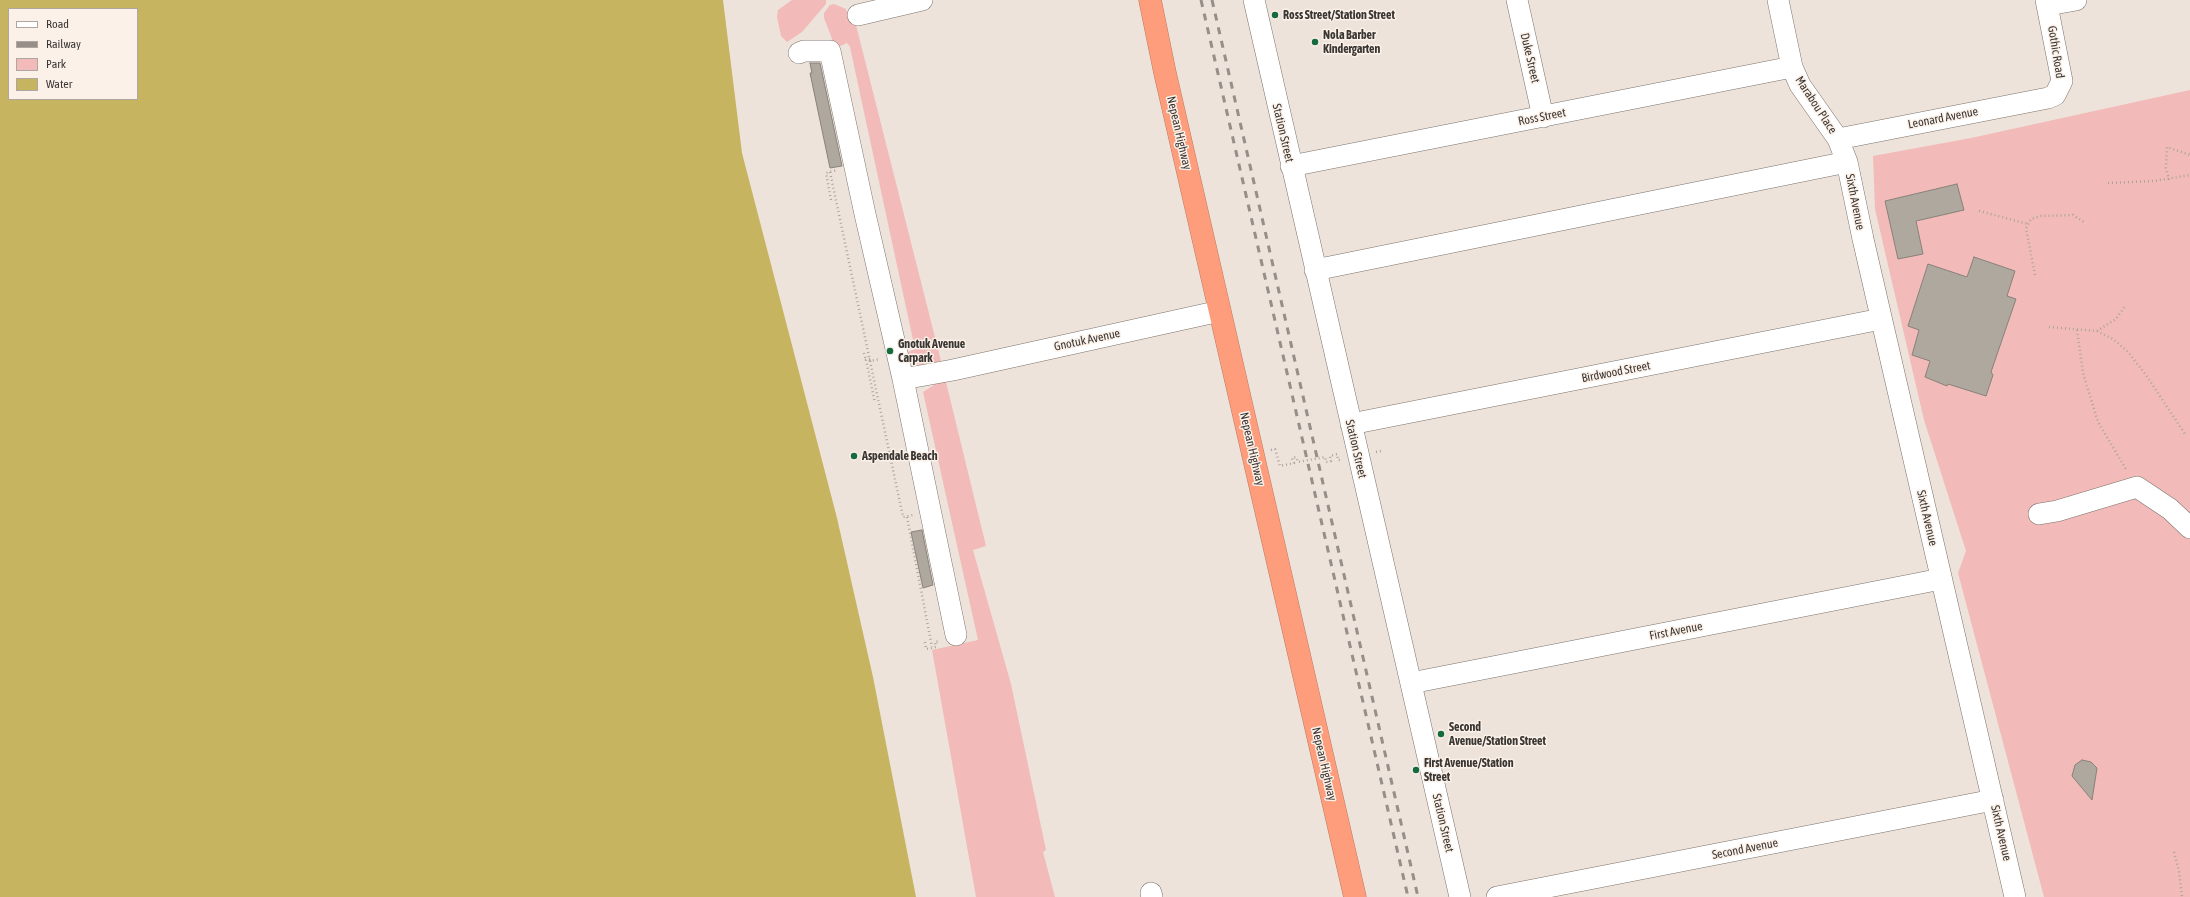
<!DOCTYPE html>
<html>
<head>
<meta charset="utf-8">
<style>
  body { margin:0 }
  #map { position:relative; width:2190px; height:897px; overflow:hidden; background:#eee3db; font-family:"Asap Condensed",sans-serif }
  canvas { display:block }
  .legend { position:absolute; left:8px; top:8px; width:130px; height:92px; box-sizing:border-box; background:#fbf1e9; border:1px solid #aea6a0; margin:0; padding:5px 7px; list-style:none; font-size:12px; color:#3a3633 }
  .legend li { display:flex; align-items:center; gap:8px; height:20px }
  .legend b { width:20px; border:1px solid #aea6a0 }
</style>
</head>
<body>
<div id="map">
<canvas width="2190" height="897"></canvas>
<ul class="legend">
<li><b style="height:5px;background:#fff"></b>Road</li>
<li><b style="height:5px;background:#968e89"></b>Railway</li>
<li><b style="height:11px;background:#f2bab8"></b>Park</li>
<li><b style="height:11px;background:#c7b460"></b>Water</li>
</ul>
</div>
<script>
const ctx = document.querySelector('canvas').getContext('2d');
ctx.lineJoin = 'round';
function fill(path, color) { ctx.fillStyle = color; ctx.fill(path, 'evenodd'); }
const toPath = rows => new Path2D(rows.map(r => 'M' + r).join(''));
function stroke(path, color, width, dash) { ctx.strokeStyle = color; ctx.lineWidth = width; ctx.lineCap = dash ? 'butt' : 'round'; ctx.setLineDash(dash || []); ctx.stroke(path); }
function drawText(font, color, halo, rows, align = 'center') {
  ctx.font = font + ' "Asap Condensed",sans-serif'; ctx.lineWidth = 3; ctx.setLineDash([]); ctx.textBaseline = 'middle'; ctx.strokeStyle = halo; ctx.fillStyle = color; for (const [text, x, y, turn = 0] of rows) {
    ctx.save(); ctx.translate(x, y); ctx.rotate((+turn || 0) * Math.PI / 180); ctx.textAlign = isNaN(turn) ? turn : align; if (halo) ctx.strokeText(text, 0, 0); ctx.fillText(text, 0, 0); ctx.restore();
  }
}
const green = toPath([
  [792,0,826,0,826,4,802,32,787,42,781,36,777,17,778,10],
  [834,4,846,9,850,22,855,21,941,361,920,365,910,360,908,352,915,349,850,47,847,43,838,47,834,44,824,18,824,13,830,5],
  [2190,90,2190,897,2044,897,1958,573,1966,551,1924,420,1875,209,1873,156,1971,138],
  [945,378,986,546,973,550,1011,684,1046,850,1043,852,1055,897,976,897,932,650,978,640,923,392]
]);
const water = toPath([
  [0,0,723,0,742,153,837,518,873,677,916,897,0,897],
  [9,9,137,9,137,99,9,99]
]);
const building = toPath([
  [810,63,820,63,842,166,830,168,810,73,812,73,810,63],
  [1957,184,1964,210,1916,221,1923,254,1898,259,1885,201,1957,184],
  [1974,257,2015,271,2007,296,2016,299,1991,372,1993,375,1986,396,1948,384,1947,386,1925,377,1930,361,1912,355,1919,330,1908,326,1928,264,1967,277,1974,257],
  [922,530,933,585,923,588,911,532,922,530],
  [2082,760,2091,762,2097,768,2092,800,2072,776,2075,765,2082,760]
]);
const path = toPath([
  [830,172,870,361,880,359],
  [2169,180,2166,168,2167,147,2190,155],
  [2108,183,2154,181,2190,175],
  [831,200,826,173,837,170],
  [1979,211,2028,224],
  [2035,275,2026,228,2031,219,2041,216,2073,215,2084,222],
  [2049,327,2097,331,2116,319,2125,306],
  [2077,330,2083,373,2098,422,2127,471],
  [2097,331,2113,339,2128,352,2146,375,2185,434],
  [864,353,866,360],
  [870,359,866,360,875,403],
  [870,361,903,517,913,515],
  [1271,450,1275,449,1280,466,1294,463,1292,458,1296,457,1298,462,1325,457,1326,462,1331,461,1330,456,1337,454,1338,460,1340,460],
  [1376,452,1382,451],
  [907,517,932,647],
  [925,642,926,649,936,647,935,642,940,641],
  [2174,852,2179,871,2182,897]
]);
const minor = toPath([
  [1254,0,1460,897],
  [1517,0,1543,117],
  [1778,0,1792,67,1800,85,1838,139,1847,162,1863,239,2015,897],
  [2048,5,2076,0],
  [858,15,922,0],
  [799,53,804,51,830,51,865,214,903,379,956,635],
  [1838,139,2048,98,2055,95,2062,81,2046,0],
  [1291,166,1792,67],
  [1315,270,1847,162],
  [903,379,953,370,1220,311],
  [1351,424,1881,319],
  [2039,514,2057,511,2137,487,2170,509,2190,528],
  [1411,683,1941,579],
  [1151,893,1152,897],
  [1497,897,1993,800]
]);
const highway = toPath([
  [1150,0,1165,73,1355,897]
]);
const rail = toPath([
  [1201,0,1408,897],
  [1212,0,1418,897]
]);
const markers = [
  [1275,15,4,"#156b3d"],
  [1315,42,4,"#156b3d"],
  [890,351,4,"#156b3d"],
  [854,456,4,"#156b3d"],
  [1441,734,4,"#156b3d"],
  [1416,770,4,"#156b3d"]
];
const poiNames = [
  ["Ross Street/Station Street",1283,15],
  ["Nola Barber",1323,35],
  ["Kindergarten",1323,49],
  ["Gnotuk Avenue",898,344],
  ["Carpark",898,358],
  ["Aspendale Beach",862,456],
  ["Second",1449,727],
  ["Avenue/Station Street",1449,741],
  ["First Avenue/Station",1424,763],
  ["Street",1424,777]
];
const streetNames = [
  ["Gothic Road",2056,52,81],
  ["Duke Street",1530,58,77],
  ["Marabou Place",1816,105,57],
  ["Ross Street",1542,117,-11],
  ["Leonard Avenue",1943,118,-11],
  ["Nepean Highway",1179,133,77],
  ["Station Street",1283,133,77],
  ["Sixth Avenue",1855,202,79],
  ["Gnotuk Avenue",1087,340,-12],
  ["Birdwood Street",1616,372,-11],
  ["Nepean Highway",1252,449,77],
  ["Station Street",1356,449,77],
  ["Sixth Avenue",1927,518,77],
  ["First Avenue",1676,631,-11],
  ["Nepean Highway",1324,764,77],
  ["Station Street",1443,823,77],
  ["Sixth Avenue",2001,833,77],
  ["Second Avenue",1745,849,-11]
];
fill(green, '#f2bab8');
fill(water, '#c7b460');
fill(building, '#aea89e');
stroke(building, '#888279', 1);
stroke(minor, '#7c736c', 22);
stroke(highway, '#b97962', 23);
stroke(path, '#aca49e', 2.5, [1, 3]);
stroke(minor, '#fff', 21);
stroke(highway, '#fd9d7b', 22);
stroke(rail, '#968e89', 3, [7, 7]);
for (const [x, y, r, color] of markers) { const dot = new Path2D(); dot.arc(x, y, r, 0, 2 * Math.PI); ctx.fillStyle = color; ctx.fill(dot); stroke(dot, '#fbf1e9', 1.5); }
drawText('bold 12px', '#3a3633', '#fbf1e9', poiNames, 'left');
drawText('12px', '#3a3633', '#fbf1e9', streetNames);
</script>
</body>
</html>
